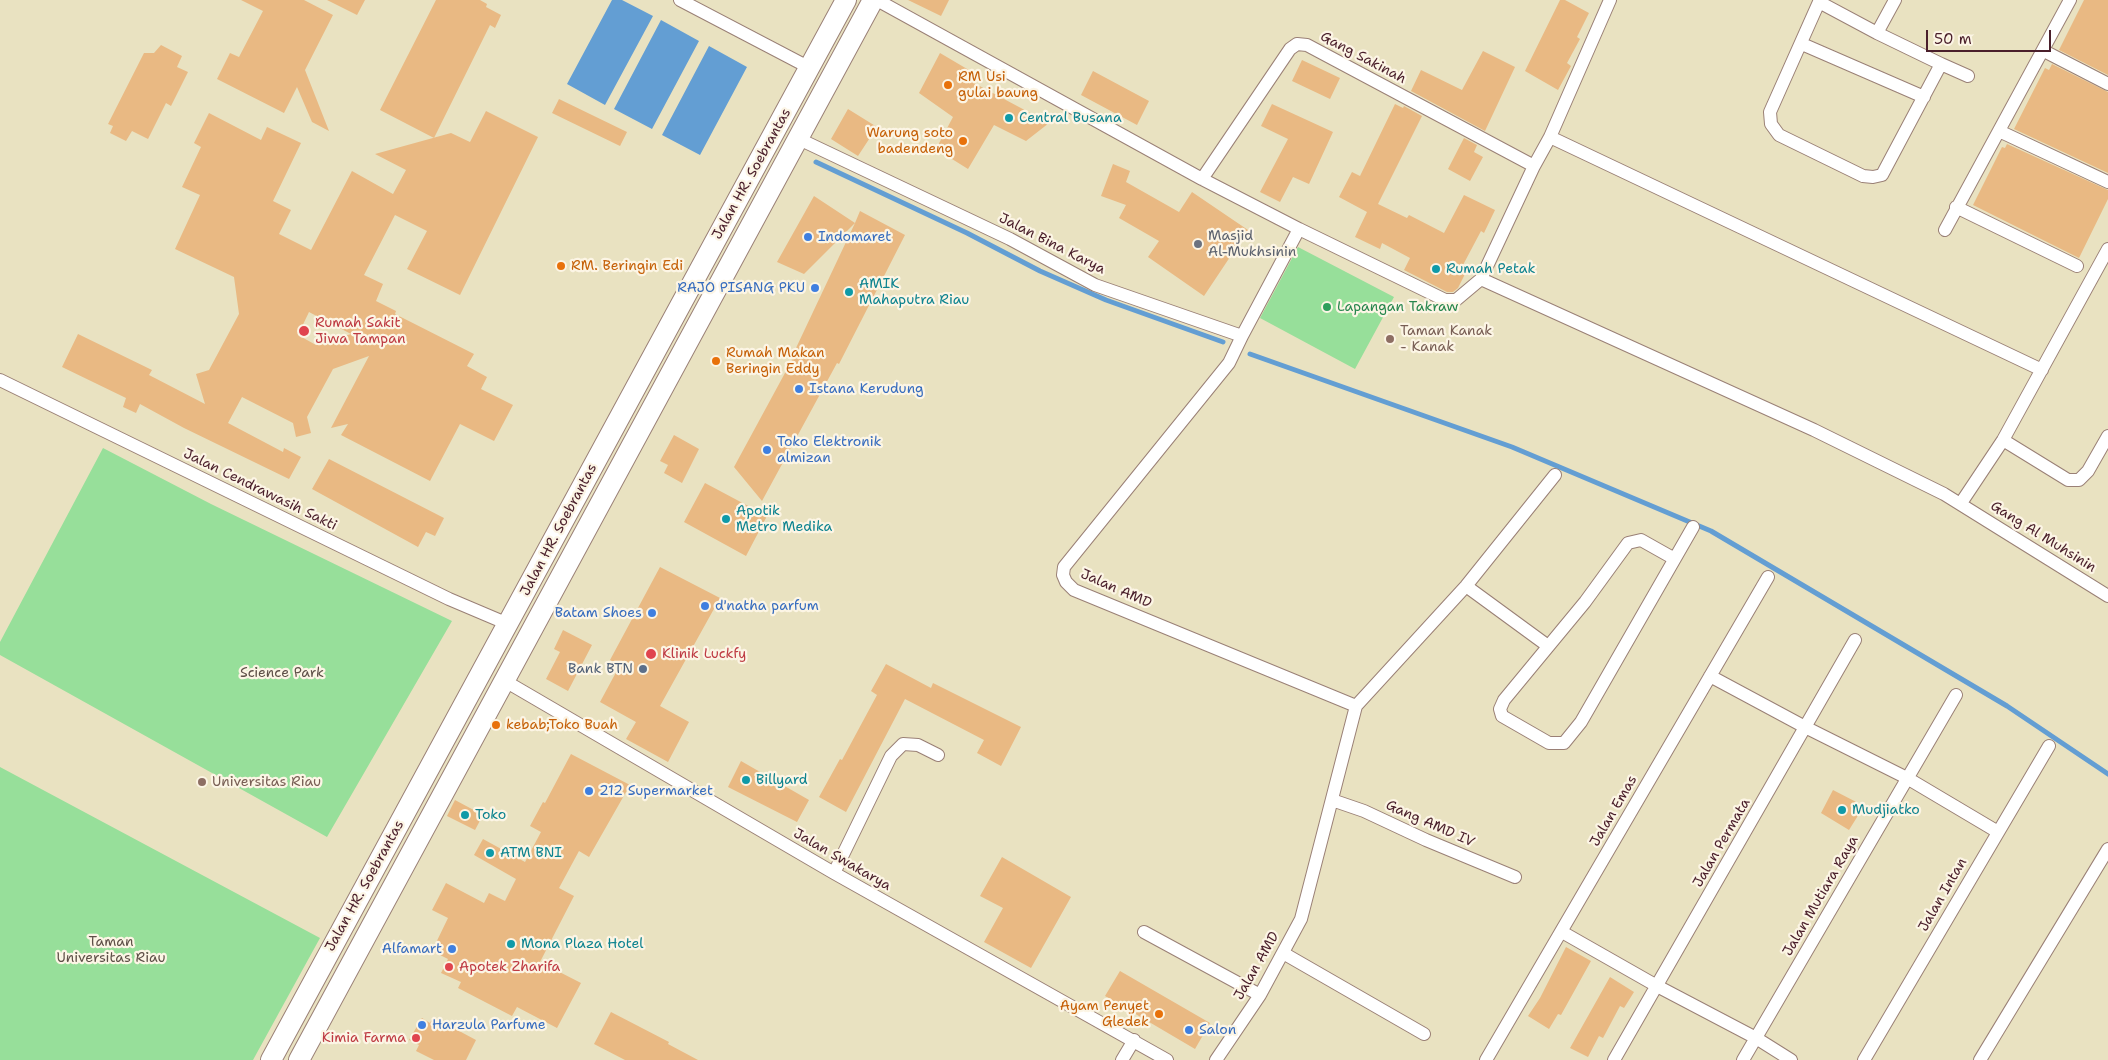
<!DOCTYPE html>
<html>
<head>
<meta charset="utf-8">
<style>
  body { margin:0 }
  #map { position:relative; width:2108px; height:1060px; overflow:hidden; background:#e9e2c1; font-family:"Shantell Sans",sans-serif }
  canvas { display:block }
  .scale { position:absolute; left:1926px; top:30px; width:125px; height:22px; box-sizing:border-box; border:2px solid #4a1f2b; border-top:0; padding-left:6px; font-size:15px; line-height:18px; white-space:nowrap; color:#4a1f2b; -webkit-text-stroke:4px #fcf5e5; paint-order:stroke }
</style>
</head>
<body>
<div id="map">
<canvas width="2108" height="1060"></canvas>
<div class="scale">50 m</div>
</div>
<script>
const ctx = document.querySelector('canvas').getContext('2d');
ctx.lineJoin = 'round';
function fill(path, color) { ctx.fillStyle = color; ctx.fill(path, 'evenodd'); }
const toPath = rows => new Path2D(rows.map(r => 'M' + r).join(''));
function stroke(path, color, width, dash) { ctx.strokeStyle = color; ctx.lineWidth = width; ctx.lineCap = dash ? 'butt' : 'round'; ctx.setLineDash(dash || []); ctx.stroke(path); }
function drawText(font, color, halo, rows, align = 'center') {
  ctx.font = font + ' "Shantell Sans",sans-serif'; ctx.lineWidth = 4.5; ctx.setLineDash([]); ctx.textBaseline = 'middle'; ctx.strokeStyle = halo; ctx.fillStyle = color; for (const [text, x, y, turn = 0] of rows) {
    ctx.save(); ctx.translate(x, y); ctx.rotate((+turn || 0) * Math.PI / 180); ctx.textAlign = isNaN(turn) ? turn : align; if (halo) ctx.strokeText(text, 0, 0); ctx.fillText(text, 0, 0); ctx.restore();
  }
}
const green = toPath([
  [1298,247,1394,297,1355,369,1260,318],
  [103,448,211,504,452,621,327,837,0,655,0,642],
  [0,767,320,938,253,1060,0,1060]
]);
const water = toPath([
  [612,0,622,0,653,16,605,105,567,84],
  [661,20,699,41,652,129,614,109],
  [709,46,747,67,700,155,662,135]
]);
const stream = toPath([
  [816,162,967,233,1040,271,1106,300,1223,342],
  [1250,354,1512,447,1711,531,2007,706,2108,774]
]);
const building = toPath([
  [241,0,304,0,333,15,305,70,329,131,312,122,297,87,284,113,217,79,230,53,239,57,263,11],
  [327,0,365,0,357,15],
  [436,0,480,0,487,4,486,7,501,15,495,28,490,25,434,138,380,110],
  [908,0,949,0,941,16],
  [1560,0,1565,0,1589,13,1577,37,1580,39,1567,63,1571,66,1558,90,1525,71],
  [2084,0,2108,0,2108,75,2059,50],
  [161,45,182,56,177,67,188,72,171,106,166,103,148,139,132,131,126,141,110,133,113,126,108,124,144,53,154,53],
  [1483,51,1515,67,1485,131,1411,91,1421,70,1462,90],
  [940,53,979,76,974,83,1049,123,1026,141,994,125,968,169,936,149,953,117,919,93],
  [1302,60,1340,78,1330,99,1292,81],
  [2052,64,2108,92,2108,173,2014,129,2045,68,2049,70],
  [1093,71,1149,101,1137,125,1081,95],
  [559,99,627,132,620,146,552,113],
  [1272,104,1333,132,1309,184,1293,177,1280,202,1260,192,1288,139,1261,126],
  [1395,104,1403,108,1404,106,1422,116,1378,204,1407,218,1409,215,1444,233,1464,195,1495,210,1484,233,1481,231,1463,265,1468,268,1458,288,1453,292,1447,292,1404,270,1410,258,1382,243,1380,249,1355,237,1367,212,1339,197,1352,172,1360,176],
  [848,109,877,127,858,156,831,139],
  [486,111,538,137,460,295,407,269,427,231,395,215,364,275,383,284,376,301,396,311,395,314,474,354,467,366,487,377,481,389,513,405,494,441,460,424,430,481,341,435,348,424,331,428,369,356,333,369,307,417,311,433,296,437,293,423,242,397,228,423,283,452,284,448,301,457,289,479,184,428,140,404,136,413,123,407,126,398,62,367,78,334,152,370,149,375,205,404,196,374,209,370,239,314,234,277,175,249,200,195,182,187,201,147,194,143,209,113,261,140,267,127,301,143,273,201,291,210,279,234,311,250,352,171,393,194,406,170,375,154,451,133,470,142],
  [309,312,351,334,316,345,298,335],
  [1464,138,1477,145,1474,152,1483,157,1470,181,1448,169],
  [2007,144,2108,190,2108,199,2079,258,1973,205,2002,147,2005,148],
  [1113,164,1130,171,1126,182,1179,212,1192,192,1248,230,1204,296,1148,257,1159,241,1119,218,1126,205,1101,196],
  [814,196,855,223,860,211,905,235,839,364,837,363,762,501,734,467,798,349,796,348,855,223,804,274,777,262],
  [674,435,699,449,682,483,664,473,668,465,660,461],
  [329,459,444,518,435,536,426,532,418,547,312,489],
  [705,483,767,516,746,556,684,522],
  [660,567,720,598,660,706,689,722,668,762,626,739,636,722,600,702,620,665,610,660],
  [563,630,592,645,568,691,546,679,560,652,554,649],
  [886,664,931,688,933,683,1021,727,1001,766,977,753,984,740,905,699,846,812,819,797,840,759,842,760,877,695,871,691],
  [571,754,630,785,589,857,579,851,559,888,574,896,540,962,581,983,557,1028,517,1007,512,1016,458,988,461,982,441,973,448,959,432,951,448,918,432,910,446,883,484,903,489,893,505,901,516,879,474,855,483,839,525,862,541,832,530,826,543,802,545,803],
  [741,761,809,800,797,822,728,787],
  [1833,790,1864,806,1849,830,1821,813],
  [455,800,483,815,475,830,447,816],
  [1002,857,1071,897,1031,968,984,942,1003,908,980,896],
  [1566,947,1591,961,1561,1015,1558,1014,1549,1029,1528,1016,1540,998],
  [1120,971,1210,1023,1195,1049,1105,996],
  [1610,977,1634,992,1624,1008,1620,1006,1603,1038,1599,1036,1588,1057,1570,1048],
  [611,1012,669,1042,668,1044,698,1060,625,1060,594,1044],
  [433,1017,476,1040,466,1060,434,1060,416,1051,419,1045,409,1040,422,1018,430,1023]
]);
const street = toPath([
  [680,0,810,68],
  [877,0,1202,179,1299,229,1445,300,1456,300,1481,279,1534,166,1550,137,1610,0],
  [1877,33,1941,64,1882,175,1873,177,1863,176,1779,135,1771,124,1770,112,1819,2,1877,33,1895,0],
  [1802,44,1924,97],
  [2044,51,2108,84],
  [1941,64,1968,76],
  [1999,131,2108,182],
  [1550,137,2042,370],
  [799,139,1010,239,1095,285,1242,336,1299,229],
  [1202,179,1290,49,1297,44,1307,45,1534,166],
  [1956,207,2077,266],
  [1945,230,2070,0],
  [1481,279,1814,430,1944,494,2108,596],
  [1242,336,1229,363,1064,567,1063,575,1066,582,1074,590,1356,706],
  [0,380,449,599,508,624],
  [2003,440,2068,480,2079,480,2088,471,2108,436],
  [1961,503,2003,440,2108,249],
  [1673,558,1641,540,1628,543,1585,602,1504,700,1500,709,1502,716,1549,743,1564,743,1581,722,1693,527],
  [1466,586,1548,646],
  [1710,676,1805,727,1907,778,1998,832],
  [505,681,834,873,1167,1060],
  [1332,800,1364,811,1426,840,1515,877],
  [834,873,891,756,903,744,918,745,938,755],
  [1144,932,1260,995],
  [1562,932,1657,986,1756,1038,1791,1060],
  [1283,953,1424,1034],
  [1122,1060,1134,1040],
  [1216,1060,1260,995,1301,919,1356,706,1466,586,1555,475],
  [1486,1060,1768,577],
  [1614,1060,1855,640],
  [1743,1060,1956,695],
  [1864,1060,2049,746],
  [1980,1060,2108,849]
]);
const primary = toPath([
  [271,1060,846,0],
  [299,1060,873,0]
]);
const markers = [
  [948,85,5,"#e8710a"],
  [1009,118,5,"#0f9aa8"],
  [963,141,5,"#e8710a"],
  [808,237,5,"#3f7fe0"],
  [1198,244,5,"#6b7280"],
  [561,266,5,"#e8710a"],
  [1436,269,5,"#0f9aa8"],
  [815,288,5,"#3f7fe0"],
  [849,292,5,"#0f9aa8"],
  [1327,307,5,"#2e9e5b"],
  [304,331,6,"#e0444e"],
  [1390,339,5,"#8d6e63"],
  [716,361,5,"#e8710a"],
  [799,389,5,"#3f7fe0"],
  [767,450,5,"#3f7fe0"],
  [726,519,5,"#0f9aa8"],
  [705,606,5,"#3f7fe0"],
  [652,613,5,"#3f7fe0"],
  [651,654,6,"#e0444e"],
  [643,669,5,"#5c6f8a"],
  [496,725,5,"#e8710a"],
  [746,780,5,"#0f9aa8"],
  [202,782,5,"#8d6e63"],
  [589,791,5,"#3f7fe0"],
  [1842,810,5,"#0f9aa8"],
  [465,815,5,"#0f9aa8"],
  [490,853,5,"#0f9aa8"],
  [511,944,5,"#0f9aa8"],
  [452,949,5,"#3f7fe0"],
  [449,967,5,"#e0444e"],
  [1159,1014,5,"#e8710a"],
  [422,1025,5,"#3f7fe0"],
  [1189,1030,5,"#3f7fe0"],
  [416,1038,5,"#e0444e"]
];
const streetNames = [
  ["Gang Sakinah",1363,58,28],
  ["Jalan HR. Soebrantas",752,174,-61],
  ["Jalan Bina Karya",1052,244,27],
  ["Jalan Cendrawasih Sakti",260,490,26],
  ["Jalan HR. Soebrantas",559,530,-62],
  ["Gang Al Muhsinin",2043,537,32],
  ["Jalan AMD",1116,589,24],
  ["Jalan Emas",1614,811,-60],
  ["Gang AMD IV",1430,824,24],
  ["Jalan Permata",1722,843,-60],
  ["Jalan Swakarya",842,860,30],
  ["Jalan HR. Soebrantas",365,886,-61],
  ["Jalan Intan",1943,895,-60],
  ["Jalan Mutiara Raya",1821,896,-60],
  ["Jalan AMD",1257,966,-60]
];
const foodNames = [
  ["RM Usi",958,77],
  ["gulai baung",958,93],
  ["Warung soto",953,133,"right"],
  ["badendeng",953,149,"right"],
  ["RM. Beringin Edi",571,266],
  ["Rumah Makan",726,353],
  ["Beringin Eddy",726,369],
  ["kebab;Toko Buah",506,725],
  ["Ayam Penyet",1149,1006,"right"],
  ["Gledek",1149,1022,"right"]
];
const cultureNames = [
  ["Central Busana",1019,118],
  ["Rumah Petak",1446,269],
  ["AMIK",859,284],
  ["Mahaputra Riau",859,300],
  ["Apotik",736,511],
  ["Metro Medika",736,527],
  ["Billyard",756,780],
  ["Mudjiatko",1852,810],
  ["Toko",475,815],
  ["ATM BNI",500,853],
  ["Mona Plaza Hotel",521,944]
];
const worshipNames = [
  ["Masjid",1208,236],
  ["Al-Mukhsinin",1208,252]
];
const shopNames = [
  ["Indomaret",818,237],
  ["RAJO PISANG PKU",805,288,"right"],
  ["Istana Kerudung",809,389],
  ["Toko Elektronik",777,442],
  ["almizan",777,458],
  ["d'natha parfum",715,606],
  ["Batam Shoes",642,613,"right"],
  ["212 Supermarket",599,791],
  ["Alfamart",442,949,"right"],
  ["Harzula Parfume",432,1025],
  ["Salon",1199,1030]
];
const leisureNames = [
  ["Lapangan Takraw",1337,307]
];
const healthNames = [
  ["Rumah Sakit",315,323],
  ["Jiwa Tampan",315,339],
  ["Klinik Luckfy",662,654],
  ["Apotek Zharifa",459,967],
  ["Kimia Farma",406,1038,"right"]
];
const educationNames = [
  ["Taman Kanak",1400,331],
  ["- Kanak",1400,347],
  ["Universitas Riau",212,782]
];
const serviceNames = [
  ["Bank BTN",633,669]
];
const parkNames = [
  ["Science Park",282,673],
  ["Taman",111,942],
  ["Universitas Riau",111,958]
];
fill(green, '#97df9a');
fill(water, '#639ed3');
stroke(stream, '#639ed3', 5);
fill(building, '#e9b983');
stroke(street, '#9a8076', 14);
stroke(primary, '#9a8076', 22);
stroke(street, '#fff', 12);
stroke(primary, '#fff', 20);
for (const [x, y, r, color] of markers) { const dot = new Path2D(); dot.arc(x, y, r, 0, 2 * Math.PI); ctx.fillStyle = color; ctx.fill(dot); stroke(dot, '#fcf5e5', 2); }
drawText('14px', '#4a1f2b', '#fcf5e5', streetNames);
drawText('14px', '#c56008', '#fcf5e5', foodNames, 'left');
drawText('14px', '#0d838f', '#fcf5e5', cultureNames, 'left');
drawText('14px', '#5b616d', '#fcf5e5', worshipNames, 'left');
drawText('14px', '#366cbe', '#fcf5e5', shopNames, 'left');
drawText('14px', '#27864d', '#fcf5e5', leisureNames, 'left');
drawText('14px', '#be3a42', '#fcf5e5', healthNames, 'left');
drawText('14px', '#785e54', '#fcf5e5', educationNames, 'left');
drawText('14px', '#4e5e75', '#fcf5e5', serviceNames, 'right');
drawText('14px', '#5d4f47', '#fcf5e5', parkNames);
</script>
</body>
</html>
